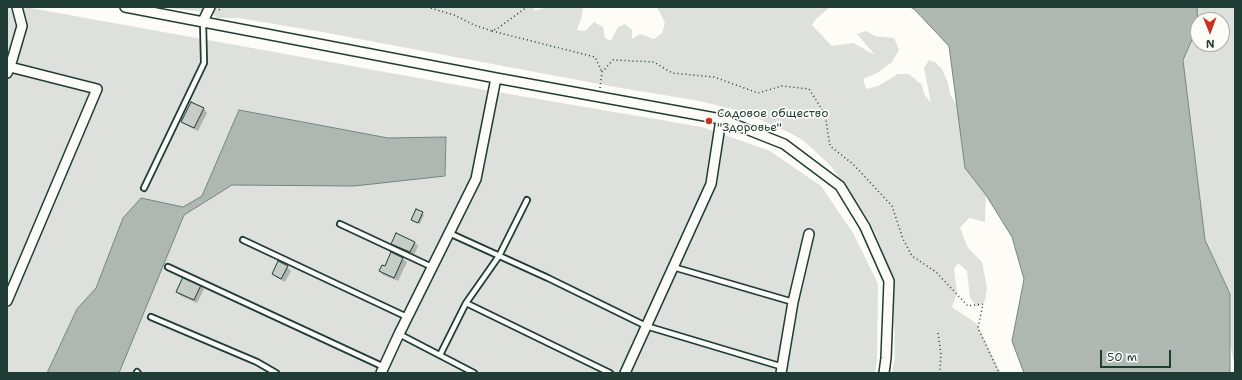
<!DOCTYPE html>
<html>
<head>
<meta charset="utf-8">
<style>
  body { margin:0 }
  #map { position:relative; width:1242px; height:380px; overflow:hidden; background:#fdfcf7; font-family:"Shantell Sans",sans-serif }
  canvas { display:block }
  .frame { position:absolute; inset:0; border:8px solid #1f3d34; pointer-events:none }
  .north { position:absolute; left:1190px; top:12px; width:40px; height:40px; box-sizing:border-box; background:#fdfcf7; border:1px solid #a4b0a9; border-radius:50%; rotate:179deg; font-size:11px; font-weight:700; line-height:16px; text-align:center; color:#1f3d34 }
  .north::after { content:''; display:block; margin:auto; width:14px; height:18px; background:#c8321e; clip-path:polygon(50% 0,100% 100%,50% 72%,0 100%) }
  .scale { position:absolute; left:1100px; top:350px; width:71px; height:18px; box-sizing:border-box; border:2px solid #1f3d34; border-top:0; padding-left:5px; font-size:12px; line-height:14px; white-space:nowrap; color:#1f3d34; -webkit-text-stroke:3px #fdfcf7; paint-order:stroke }
</style>
</head>
<body>
<div id="map">
<canvas width="1242" height="380"></canvas>
<div class="frame"></div>
<div class="north">N</div>
<div class="scale">50 m</div>
</div>
<script>
const ctx = document.querySelector('canvas').getContext('2d');
ctx.lineJoin = 'round';
function fill(path, color) { ctx.fillStyle = color; ctx.fill(path, 'evenodd'); }
const toPath = rows => new Path2D(rows.map(r => 'M' + r).join(''));
function stroke(path, color, width, dash) { ctx.strokeStyle = color; ctx.lineWidth = width; ctx.lineCap = dash ? 'butt' : 'round'; ctx.setLineDash(dash || []); ctx.stroke(path); }
function drawText(font, color, halo, rows, align = 'center') {
  ctx.font = font + ' "Shantell Sans",sans-serif'; ctx.lineWidth = 3.5; ctx.setLineDash([]); ctx.textBaseline = 'middle'; ctx.strokeStyle = halo; ctx.fillStyle = color; for (const [text, x, y, turn = 0] of rows) {
    ctx.save(); ctx.translate(x, y); ctx.rotate((+turn || 0) * Math.PI / 180); ctx.textAlign = isNaN(turn) ? turn : align; if (halo) ctx.strokeText(text, 0, 0); ctx.fillText(text, 0, 0); ctx.restore();
  }
}
const green = toPath([
  [7,7,25,7,468,87,702,127,770,151,821,186,853,233,878,284,877,359,875,373,7,373],
  [161,7,534,7,534,11,547,7,581,7,583,9,581,19,577,30,585,31,594,22,603,27,605,38,611,41,618,27,625,24,632,30,632,39,640,34,654,39,662,33,665,23,657,7,830,7,816,19,812,25,832,46,853,43,875,55,857,34,866,31,875,36,894,38,899,50,892,62,877,73,863,79,866,89,878,86,898,74,909,74,922,85,924,94,931,103,924,68,929,60,936,63,942,69,948,83,950,94,958,107,965,168,986,195,985,222,969,218,960,228,968,248,982,262,987,288,985,301,977,307,970,298,967,271,958,263,954,269,957,293,952,307,977,324,1000,371,1000,373,892,373,895,356,893,277,873,228,831,166,804,141,790,133,743,112,700,101,615,87,322,32,238,18,216,18,213,13],
  [1197,7,1235,7,1235,369,1230,343,1230,294,1205,240,1183,60,1198,26,1198,44,1222,44,1222,20,1198,20]
]);
const water = toPath([
  [910,7,1197,7,1198,26,1183,60,1205,240,1230,294,1230,373,1024,373,1012,341,1024,279,1012,237,986,195,965,168,949,46,914,9,910,7],
  [239,110,388,138,446,137,445,176,354,186,232,185,184,215,119,373,47,373,77,309,96,288,123,218,141,198,183,207,202,196,239,110]
]);
const shadow = toPath([
  [192,103,204,109,207,113,198,131,186,125,183,122],
  [417,210,424,215,420,224,414,221],
  [414,242,418,246,414,255,396,247,392,244],
  [392,253,403,259,407,262,398,281,383,275,380,271,385,267],
  [287,267,291,271,285,282,276,277,273,274],
  [200,285,204,289,197,303,181,296,177,292]
]);
const building = toPath([
  [191,102,204,108,194,128,181,122,191,102],
  [416,209,423,212,418,223,411,220,416,209],
  [396,233,415,242,410,252,391,244,396,233],
  [391,252,403,258,394,278,379,271,382,265,385,266,391,252],
  [278,261,288,266,281,279,272,274,278,261],
  [183,277,201,285,194,300,176,292,183,277]
]);
const path = toPath([
  [427,7,454,15,474,25,492,31,498,28,527,7],
  [219,10,223,7],
  [492,31,595,57,602,72],
  [600,88,602,72,613,60,654,62,672,73,714,77,758,93,782,86,809,89,825,114,830,146,853,164,892,206,903,239,912,256,936,272,968,306,983,304,978,328,999,373],
  [938,333,941,354,940,369,938,373]
]);
const service = toPath([
  [144,188,204,63,203,21],
  [340,224,432,267],
  [449,233,548,278,646,326,783,367],
  [243,240,407,317],
  [168,267,384,367],
  [673,267,793,302],
  [466,303,610,373],
  [151,317,257,362,276,373],
  [399,334,474,373],
  [440,355,466,303,499,256,527,200],
  [137,372,138,373]
]);
const minor = toPath([
  [125,7,496,78,721,119,784,144,840,186,865,227,889,281,886,358,884,373],
  [203,21,210,7],
  [7,66,10,67,22,26,17,7],
  [7,73,10,67,97,89,7,301],
  [381,373,399,334,476,179,496,78],
  [625,373,711,184,721,119],
  [781,373,793,302,809,234]
]);
const markers = [
  [709,121,4,"#c8321e"]
];
const poiNames = [
  ["Садовое общество",717,114],
  ["\"Здоровье\"",717,128]
];
fill(green, '#dde0db');
fill(water, '#aeb8b1');
stroke(water, '#75877f', 1);
fill(shadow, '#0003');
fill(building, '#c6cdc7');
stroke(building, '#1f3d34', 1);
stroke(service, '#1f3d34', 8);
stroke(minor, '#1f3d34', 12);
stroke(path, '#1f3d34', 1.5, [1, 3]);
stroke(service, '#fdfcf7', 4.5);
stroke(minor, '#fdfcf7', 9);
for (const [x, y, r, color] of markers) { const dot = new Path2D(); dot.arc(x, y, r, 0, 2 * Math.PI); ctx.fillStyle = color; ctx.fill(dot); stroke(dot, '#fdfcf7', 1.5); }
drawText('12px', '#1f3d34', '#fdfcf7', poiNames, 'left');
</script>
</body>
</html>
